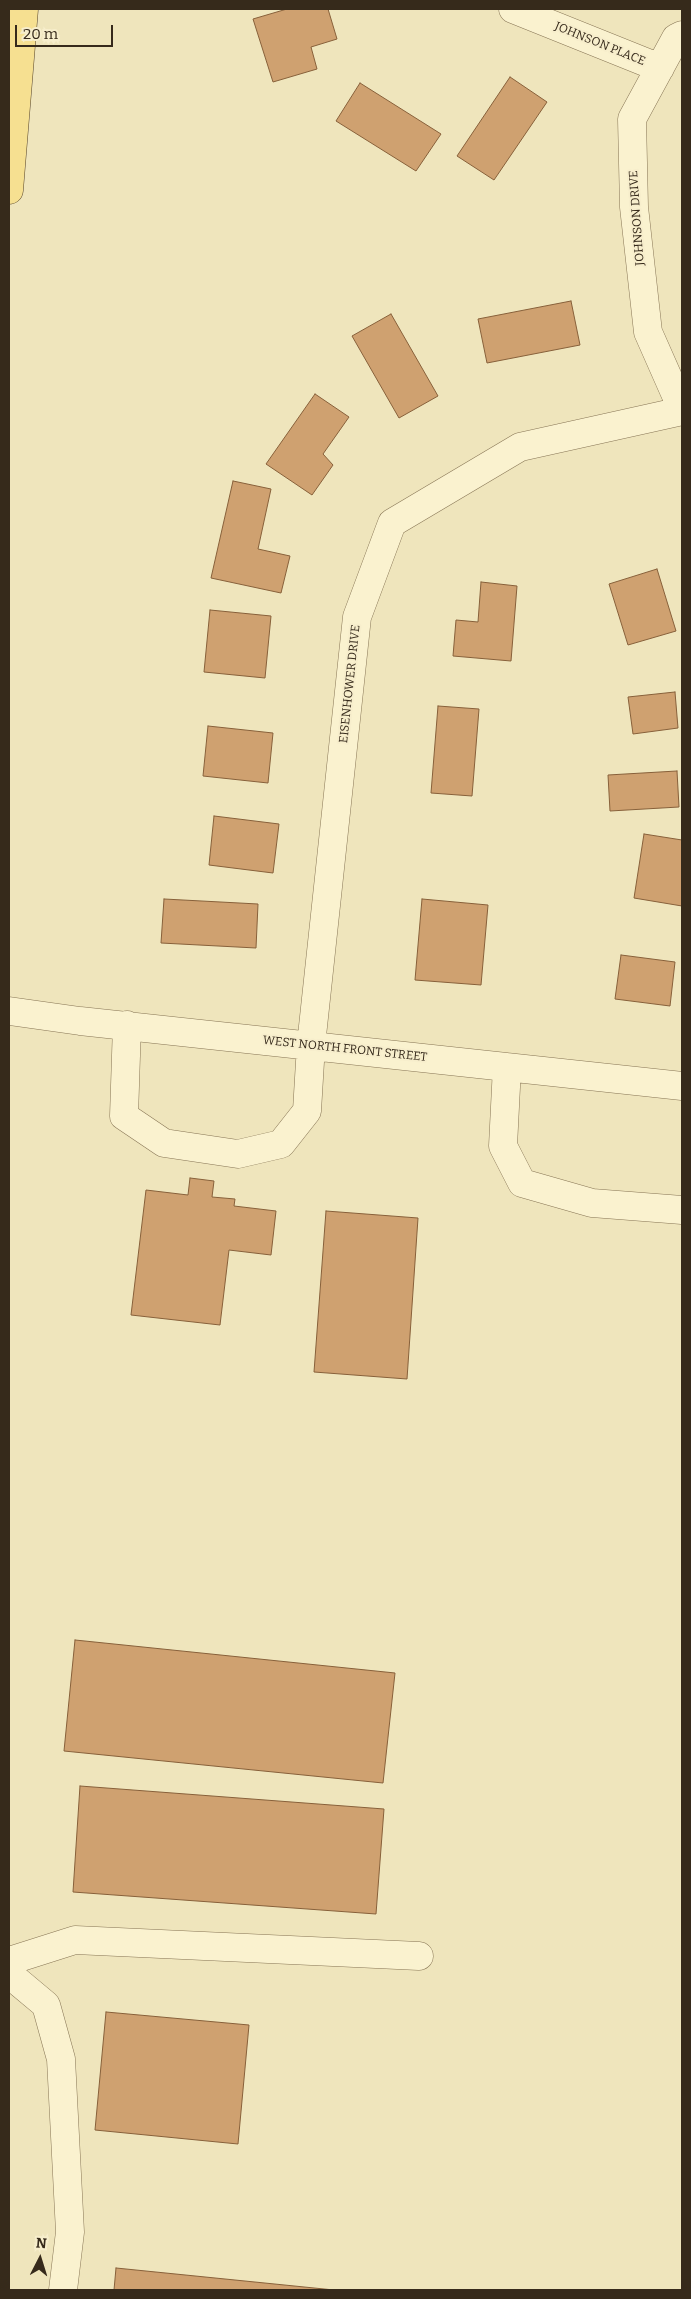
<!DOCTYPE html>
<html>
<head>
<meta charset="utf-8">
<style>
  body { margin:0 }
  #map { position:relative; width:691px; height:2299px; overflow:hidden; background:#efe5bc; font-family:Bitter,serif }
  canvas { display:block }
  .frame { position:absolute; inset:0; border:10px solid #362a1b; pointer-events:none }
  .north { position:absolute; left:15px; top:2234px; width:50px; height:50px; -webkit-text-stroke:4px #f7eecc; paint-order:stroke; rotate:5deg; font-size:14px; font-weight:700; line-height:20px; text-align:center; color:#362a1b }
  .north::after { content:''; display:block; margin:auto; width:18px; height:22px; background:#362a1b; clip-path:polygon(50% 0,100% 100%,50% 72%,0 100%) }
  .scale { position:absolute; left:15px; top:25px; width:98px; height:22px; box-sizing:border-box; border:2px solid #362a1b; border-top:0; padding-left:6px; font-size:15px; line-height:18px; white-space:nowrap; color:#362a1b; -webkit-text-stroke:4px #f7eecc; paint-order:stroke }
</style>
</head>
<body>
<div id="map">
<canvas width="691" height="2299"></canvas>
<div class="frame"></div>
<div class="north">N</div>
<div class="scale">20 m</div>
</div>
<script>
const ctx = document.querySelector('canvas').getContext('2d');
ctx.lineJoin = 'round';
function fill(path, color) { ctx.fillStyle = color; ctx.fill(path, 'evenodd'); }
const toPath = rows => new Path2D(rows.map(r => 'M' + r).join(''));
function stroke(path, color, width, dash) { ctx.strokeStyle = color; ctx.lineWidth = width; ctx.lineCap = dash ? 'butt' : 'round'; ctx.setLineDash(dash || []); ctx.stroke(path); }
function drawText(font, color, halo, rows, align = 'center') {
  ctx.font = font + ' Bitter,serif'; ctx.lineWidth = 4; ctx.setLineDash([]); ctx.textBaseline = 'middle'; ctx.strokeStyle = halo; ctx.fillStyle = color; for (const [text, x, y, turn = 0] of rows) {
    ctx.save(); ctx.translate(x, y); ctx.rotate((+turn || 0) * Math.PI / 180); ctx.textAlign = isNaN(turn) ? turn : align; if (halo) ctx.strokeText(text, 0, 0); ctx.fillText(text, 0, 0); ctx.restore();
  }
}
const building = toPath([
  [287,9,328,9,337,39,311,47,317,69,273,82,253,19,287,9],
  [510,77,547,102,494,180,457,156,510,77],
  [360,83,441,134,416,171,336,121,360,83],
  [571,301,580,345,487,363,478,319,571,301],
  [391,314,438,396,399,418,352,336,391,314],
  [315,394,349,417,323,454,333,465,312,495,266,464,315,394],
  [233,481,271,489,258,549,290,556,281,593,211,578,233,481],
  [657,569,676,631,628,645,609,584,657,569],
  [481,582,517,586,511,661,453,656,456,620,478,622,481,582],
  [210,610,271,616,265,678,204,672,210,610],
  [675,692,678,728,633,734,628,697,675,692],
  [438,706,479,709,472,796,431,793,438,706],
  [208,726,273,733,268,783,203,776,208,726],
  [677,771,679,807,610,811,608,775,677,771],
  [214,816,279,824,273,873,209,865,214,816],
  [644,834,682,840,682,906,634,898,644,834],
  [164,899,258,904,256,948,161,943,164,899],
  [422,899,488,905,481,985,415,980,422,899],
  [621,955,675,962,670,1006,615,999,621,955],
  [190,1178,214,1181,212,1197,235,1199,234,1206,276,1211,271,1255,229,1250,220,1325,131,1315,146,1190,188,1195,190,1178],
  [326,1211,418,1218,407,1379,314,1372,326,1211],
  [75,1640,395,1673,383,1783,64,1751,75,1640],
  [80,1786,384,1809,376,1914,73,1892,80,1786],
  [106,2012,249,2025,238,2144,95,2130,106,2012],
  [116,2268,334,2290,114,2290,116,2268]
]);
const minor = toPath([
  [513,9,660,68],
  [682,35,676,38,632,119,634,207,648,332,682,409],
  [9,1011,80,1021,682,1086],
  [127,1025,124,1116,164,1143,238,1154,281,1144,307,1111,311,1045,357,617,392,523,520,447,682,411],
  [507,1067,503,1146,522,1183,592,1203,682,1210],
  [9,1961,75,1940,419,1956],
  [9,1974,46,2005,61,2059,70,2232,63,2290]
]);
const major = toPath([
  [9,190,24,9]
]);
const streetNames = [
  ["JOHNSON PLACE",600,44,22],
  ["JOHNSON DRIVE",637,218,-94],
  ["EISENHOWER DRIVE",350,684,-84],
  ["WEST NORTH FRONT STREET",345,1049,6]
];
fill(building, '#cfa170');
stroke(building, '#87603a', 1);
stroke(minor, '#877555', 29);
stroke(major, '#54422a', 29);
stroke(minor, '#faf2cf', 28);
stroke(major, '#f6e091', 28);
drawText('12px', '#362a1b', '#f7eecc', streetNames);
</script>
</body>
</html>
